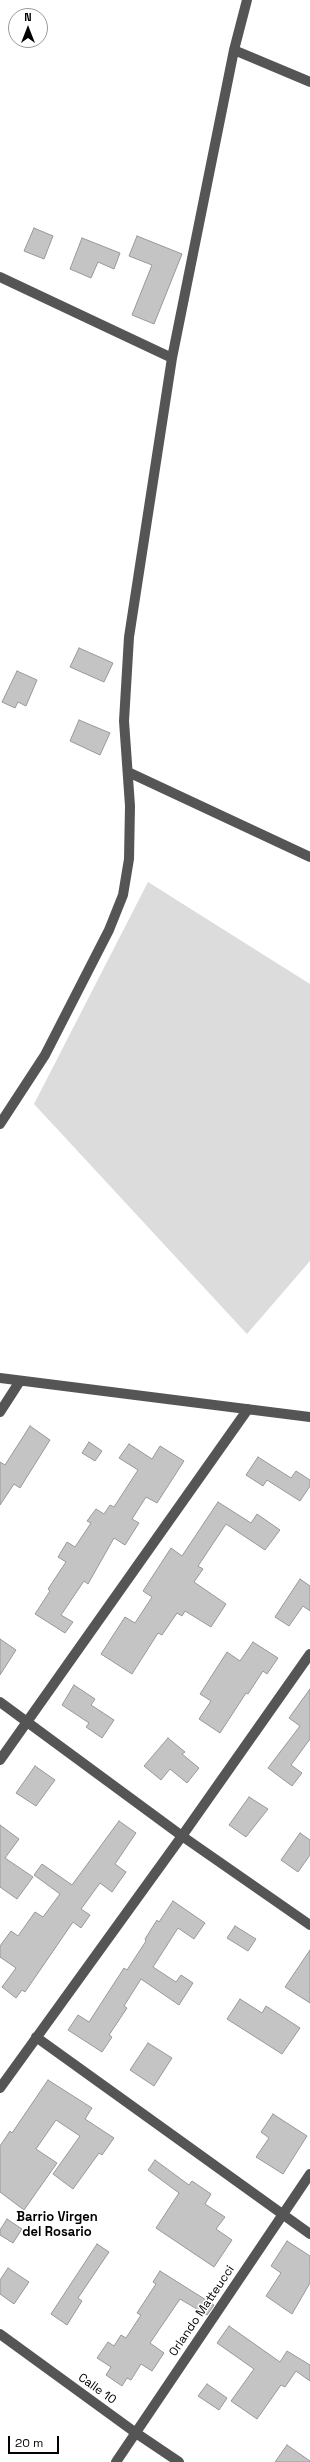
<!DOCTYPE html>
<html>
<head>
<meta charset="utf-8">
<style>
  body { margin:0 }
  #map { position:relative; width:310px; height:2462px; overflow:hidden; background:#fff; font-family:"Space Grotesk",sans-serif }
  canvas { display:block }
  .north { position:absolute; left:8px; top:8px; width:40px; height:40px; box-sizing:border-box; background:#fff; border:1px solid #999; border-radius:50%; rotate:0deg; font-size:11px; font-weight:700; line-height:16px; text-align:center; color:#000 }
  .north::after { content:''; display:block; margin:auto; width:14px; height:18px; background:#000; clip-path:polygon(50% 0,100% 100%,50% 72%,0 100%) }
  .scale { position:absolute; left:8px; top:2436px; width:51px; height:18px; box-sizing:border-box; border:2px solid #000; border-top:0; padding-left:5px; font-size:12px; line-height:14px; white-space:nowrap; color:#000; -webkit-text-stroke:3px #fff; paint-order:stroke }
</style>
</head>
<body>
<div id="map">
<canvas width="310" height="2462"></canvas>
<div class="north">N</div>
<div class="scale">20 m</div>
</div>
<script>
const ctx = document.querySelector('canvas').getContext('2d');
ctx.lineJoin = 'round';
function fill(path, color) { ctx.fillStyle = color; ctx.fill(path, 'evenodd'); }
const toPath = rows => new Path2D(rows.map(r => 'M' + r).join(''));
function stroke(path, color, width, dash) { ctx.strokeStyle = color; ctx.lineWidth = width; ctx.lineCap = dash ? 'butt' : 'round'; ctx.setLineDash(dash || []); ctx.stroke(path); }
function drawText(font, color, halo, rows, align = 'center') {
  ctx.font = font + ' "Space Grotesk",sans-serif'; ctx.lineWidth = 3; ctx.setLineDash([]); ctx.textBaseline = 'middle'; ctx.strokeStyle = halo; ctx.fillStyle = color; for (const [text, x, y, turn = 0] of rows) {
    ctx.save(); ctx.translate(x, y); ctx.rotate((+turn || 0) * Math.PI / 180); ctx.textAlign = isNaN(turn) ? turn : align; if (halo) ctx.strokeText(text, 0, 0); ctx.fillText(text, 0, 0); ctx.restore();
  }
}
const green = toPath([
  [148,882,310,984,310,1261,247,1334,34,1104]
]);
const building = toPath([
  [34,228,53,236,44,259,24,251,34,228],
  [137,236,182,254,154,324,132,315,152,265,129,256,137,236],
  [82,238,120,253,114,269,98,262,91,278,70,269,82,238],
  [79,648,113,663,104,682,70,667,79,648],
  [17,671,37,680,26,706,18,702,15,708,2,702,17,671],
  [79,720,110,733,100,755,70,741,79,720],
  [30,1426,50,1440,20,1488,14,1484,0,1505,0,1462,5,1465,30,1426],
  [89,1442,102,1451,95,1461,82,1453,89,1442],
  [129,1444,152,1459,160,1446,184,1461,157,1503,146,1497,132,1519,139,1523,125,1545,114,1538,88,1584,84,1581,61,1615,73,1622,65,1633,35,1614,50,1591,48,1589,66,1562,58,1557,67,1542,75,1547,91,1523,87,1521,96,1509,104,1514,110,1505,114,1507,138,1470,119,1458,129,1444],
  [258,1457,291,1478,296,1471,310,1480,310,1486,300,1501,267,1480,263,1486,246,1475,258,1457],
  [218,1502,251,1523,257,1514,280,1530,265,1550,226,1524,198,1566,203,1569,194,1582,226,1604,211,1627,185,1611,182,1616,177,1613,162,1635,158,1633,132,1674,101,1654,125,1617,135,1623,152,1597,143,1591,171,1548,182,1556,218,1502],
  [300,1579,310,1586,310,1611,303,1606,289,1626,275,1617,300,1579],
  [0,1639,16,1650,0,1675,0,1639],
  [253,1642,278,1658,267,1674,263,1671,248,1694,246,1693,220,1733,199,1719,211,1701,200,1694,227,1652,240,1661,253,1642],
  [74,1685,95,1699,91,1705,114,1720,102,1738,86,1727,89,1723,62,1705,74,1685],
  [310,1689,310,1739,291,1765,302,1773,292,1786,268,1768,300,1726,289,1718,310,1689],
  [168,1738,185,1752,182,1754,199,1768,187,1783,170,1769,161,1780,144,1766,168,1738],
  [35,1766,55,1780,36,1806,16,1793,35,1766],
  [249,1797,268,1809,246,1837,229,1825,249,1797],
  [119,1821,136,1833,115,1864,126,1872,112,1892,100,1883,81,1909,90,1915,81,1928,73,1922,25,1992,22,1990,16,1998,2,1987,16,1968,0,1957,0,1946,11,1931,18,1936,35,1912,43,1917,60,1894,34,1875,42,1864,72,1885,119,1821],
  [0,1825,19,1839,5,1858,33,1877,17,1899,0,1887,0,1825],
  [300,1833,310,1840,310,1855,298,1872,281,1860,300,1833],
  [173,1901,205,1923,194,1939,178,1928,153,1967,176,1982,181,1975,193,1983,179,2005,141,1979,124,2006,127,2008,109,2035,112,2037,102,2052,68,2030,78,2015,89,2022,124,1968,127,1970,146,1941,145,1939,157,1920,159,1922,173,1901],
  [235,1926,256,1939,248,1951,227,1938,235,1926],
  [310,1950,310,2003,285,1987,310,1950],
  [240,1999,262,2013,266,2006,300,2028,282,2054,227,2019,240,1999],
  [148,2043,172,2058,154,2086,130,2070,148,2043],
  [48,2080,92,2108,85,2119,114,2138,102,2155,99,2153,73,2189,53,2174,80,2136,56,2120,36,2149,57,2163,24,2210,0,2192,0,2146,10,2131,12,2133,48,2080],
  [273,2114,307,2136,283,2174,256,2157,269,2138,261,2132,273,2114],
  [155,2160,189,2185,192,2181,211,2194,205,2204,225,2217,216,2229,232,2240,214,2267,156,2228,179,2193,148,2170,155,2160],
  [7,2219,22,2229,13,2243,0,2235,0,2230,7,2219],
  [287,2241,310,2256,310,2283,292,2314,266,2296,281,2273,271,2266,287,2241],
  [97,2244,109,2252,78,2298,82,2301,67,2325,51,2314,97,2244],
  [8,2268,29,2282,14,2304,0,2294,0,2280,8,2268],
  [160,2271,214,2305,207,2315,180,2299,150,2343,164,2353,152,2371,141,2364,131,2380,127,2378,122,2386,106,2375,111,2367,97,2358,108,2342,114,2346,121,2335,126,2338,141,2315,137,2313,156,2284,153,2282,160,2271],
  [229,2326,280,2362,287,2351,310,2365,310,2381,296,2371,285,2387,281,2385,257,2419,231,2401,254,2369,217,2343,229,2326],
  [207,2384,227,2398,219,2410,198,2396,207,2384],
  [287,2445,310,2461,310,2462,275,2462,287,2445]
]);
const minor = toPath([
  [234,50,310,82],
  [0,277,172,358],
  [128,772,310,857],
  [0,1124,45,1055,109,930,123,895,129,859,130,806,124,721,129,637,172,358,234,50,247,0],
  [0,1378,310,1417],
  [0,1412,20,1381],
  [0,1702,182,1836,310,1925],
  [0,1760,248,1409],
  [36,2037,310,2234],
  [0,2088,182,1836,310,1654],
  [0,2334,136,2433,179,2462],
  [116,2462,310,2174]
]);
const streetNames = [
  ["Orlando Matteucci",202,2311,-56],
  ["Calle 10",97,2389,36]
];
const neighbourhoodNames = [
  ["Barrio Virgen",57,2217],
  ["del Rosario",57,2232]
];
fill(green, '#dcdcdc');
fill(building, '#c4c4c4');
stroke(building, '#999', 1);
stroke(minor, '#555', 10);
drawText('12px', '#000', '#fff', streetNames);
drawText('bold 13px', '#000', '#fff', neighbourhoodNames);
</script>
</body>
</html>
